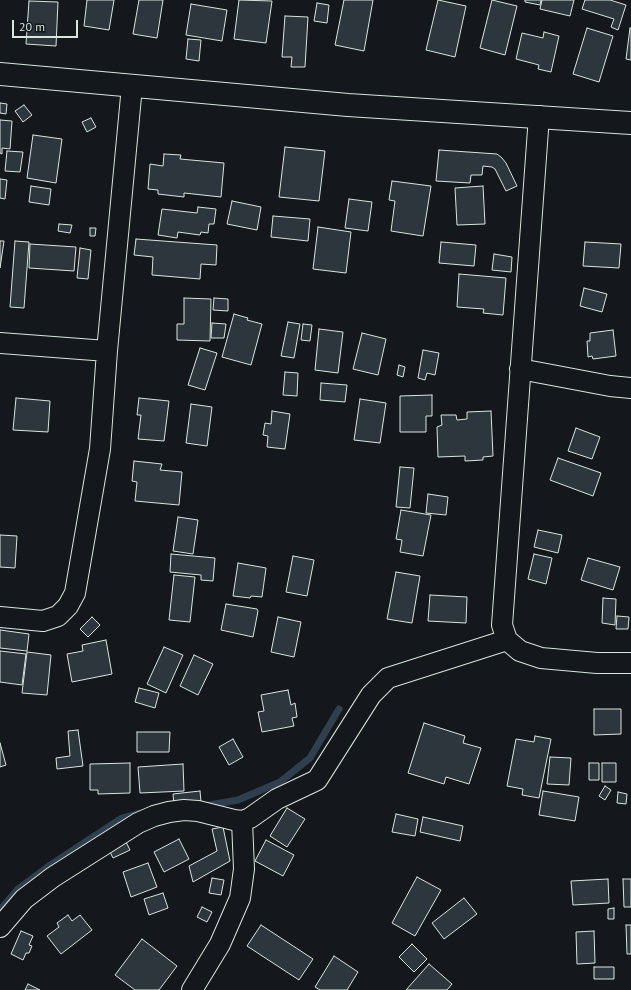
<!DOCTYPE html>
<html>
<head>
<meta charset="utf-8">
<style>
  body { margin:0 }
  #map { position:relative; width:631px; height:990px; overflow:hidden; background:#14181c; font-family:"PT Sans",sans-serif }
  canvas { display:block }
  .scale { position:absolute; left:12px; top:20px; width:66px; height:18px; box-sizing:border-box; border:2px solid #d8e6dc; border-top:0; padding-left:5px; font-size:12px; line-height:14px; white-space:nowrap; color:#d8e6dc; -webkit-text-stroke:3px #14181c; paint-order:stroke }
</style>
</head>
<body>
<div id="map">
<canvas width="631" height="990"></canvas>
<div class="scale">20 m</div>
</div>
<script>
const ctx = document.querySelector('canvas').getContext('2d');
ctx.lineJoin = 'round';
const toPath = rows => new Path2D(rows.map(r => 'M' + r).join(''));
function stroke(path, color, width, dash) { ctx.strokeStyle = color; ctx.lineWidth = width; ctx.lineCap = dash ? 'butt' : 'round'; ctx.setLineDash(dash || []); ctx.stroke(path); }
function fill(path, color) { ctx.fillStyle = color; ctx.fill(path, 'evenodd'); }
const stream = toPath([
  [204,806,238,800,280,782,310,758,339,709],
  [0,910,18,889,49,866,122,818,140,813]
]);
const building = toPath([
  [87,0,114,0,109,30,84,26,87,0],
  [139,0,163,0,157,38,133,34,139,0],
  [239,0,272,1,266,43,234,39,239,0],
  [344,0,373,0,364,51,335,45,344,0],
  [438,0,466,6,455,57,426,50,438,0],
  [492,0,517,6,505,55,480,48,492,0],
  [525,0,541,0,540,5,525,2,525,0],
  [542,0,574,0,570,16,540,9,542,0],
  [585,0,610,0,626,5,618,30,611,27,614,19,582,9,585,0],
  [29,1,58,2,56,46,26,44,29,1],
  [317,3,329,5,327,23,314,21,317,3],
  [191,4,227,10,222,41,186,35,191,4],
  [285,16,308,17,305,67,291,67,292,57,282,57,285,16],
  [587,28,613,36,599,82,573,74,587,28],
  [630,28,631,28,631,60,626,59,630,28],
  [544,32,559,36,551,72,538,69,539,65,516,59,522,33,543,38,544,32],
  [188,39,201,40,199,61,186,59,188,39],
  [0,103,7,104,6,114,0,113,0,103],
  [24,105,32,115,23,122,15,111,24,105],
  [91,118,96,127,87,132,82,122,91,118],
  [0,120,12,121,10,149,2,148,2,154,0,153,0,120],
  [33,135,62,139,56,183,27,178,33,135],
  [285,147,325,151,319,201,279,197,285,147],
  [439,150,497,154,502,158,506,163,517,186,506,191,495,169,492,167,483,166,482,175,471,175,470,183,436,181,439,150],
  [7,151,23,152,20,172,5,171,7,151],
  [164,154,181,155,180,159,224,163,221,197,184,193,184,197,158,194,158,190,148,189,150,164,163,166,164,154],
  [0,179,7,180,5,199,0,198,0,179],
  [392,181,431,186,423,236,391,231,395,201,389,200,392,181],
  [31,186,51,189,49,205,29,202,31,186],
  [483,186,485,224,457,225,455,188,483,186],
  [349,199,372,202,368,231,345,228,349,199],
  [232,201,261,207,257,230,227,224,232,201],
  [198,207,216,209,214,224,209,224,208,233,201,232,200,235,178,232,177,238,158,235,162,209,197,213,198,207],
  [273,216,310,219,308,241,271,237,273,216],
  [59,224,72,225,70,233,58,231,59,224],
  [318,227,351,232,346,273,313,269,318,227],
  [90,228,96,228,95,236,90,236,90,228],
  [136,239,217,245,216,265,201,264,200,279,152,275,153,257,134,255,136,239],
  [0,241,4,241,0,268,0,241],
  [15,241,29,242,24,308,10,307,15,241],
  [441,242,476,245,474,266,439,263,441,242],
  [585,242,621,244,619,268,583,266,585,242],
  [30,244,76,247,74,271,29,268,30,244],
  [80,248,91,250,88,279,77,278,80,248],
  [494,254,512,257,511,272,492,270,494,254],
  [459,274,506,278,503,315,483,313,484,309,457,307,459,274],
  [584,288,607,294,602,312,580,306,584,288],
  [184,298,211,299,210,341,177,340,177,324,184,324,184,298],
  [214,298,228,299,228,311,213,310,214,298],
  [234,314,248,318,247,320,262,324,251,365,222,357,234,314],
  [288,322,300,324,294,358,281,356,288,322],
  [212,323,226,324,224,338,211,338,212,323],
  [303,324,312,325,310,341,301,340,303,324],
  [319,329,343,332,338,373,315,370,319,329],
  [613,330,616,356,593,359,592,356,588,357,587,341,590,341,590,333,613,330],
  [362,333,386,339,378,375,353,369,362,333],
  [200,348,217,353,205,390,188,385,200,348],
  [423,350,439,353,435,375,427,373,425,380,418,378,423,350],
  [399,365,405,367,403,377,397,375,399,365],
  [285,372,298,373,297,396,283,395,285,372],
  [321,383,347,385,345,402,320,400,321,383],
  [432,395,432,416,426,416,426,432,400,432,400,396,432,395],
  [16,398,50,401,48,432,13,430,16,398],
  [139,398,169,401,164,441,138,439,141,415,137,415,139,398],
  [360,399,386,403,380,443,354,440,360,399],
  [191,404,212,407,207,446,186,443,191,404],
  [272,411,290,414,285,449,267,447,268,436,263,435,265,423,271,424,272,411],
  [491,411,493,456,483,457,483,460,465,461,465,456,438,457,437,427,442,425,441,415,456,415,457,420,467,419,467,412,491,411],
  [576,428,600,437,592,459,568,451,576,428],
  [558,458,601,473,593,496,550,480,558,458],
  [134,461,162,464,160,470,182,472,179,505,135,501,137,482,132,481,134,461],
  [400,467,414,468,410,508,396,507,400,467],
  [428,494,448,497,446,515,426,513,428,494],
  [401,510,431,515,423,556,400,552,402,540,396,539,401,510],
  [178,517,198,520,193,554,173,551,178,517],
  [538,530,562,535,558,553,534,547,538,530],
  [0,535,17,536,15,568,0,567,0,535],
  [171,554,215,558,213,581,201,580,201,575,170,572,171,554],
  [534,554,552,558,546,584,528,579,534,554],
  [293,556,314,560,307,596,286,592,293,556],
  [588,558,620,567,613,590,581,580,588,558],
  [238,563,266,568,262,597,251,596,250,598,233,596,238,563],
  [396,572,420,576,412,623,387,619,396,572],
  [174,575,195,577,190,622,169,620,174,575],
  [430,595,467,597,466,623,428,621,430,595],
  [603,598,616,599,615,625,602,623,603,598],
  [226,604,257,609,258,611,253,637,221,630,226,604],
  [617,616,629,617,628,629,616,629,617,616],
  [92,617,100,625,88,637,80,629,92,617],
  [278,617,301,622,294,657,271,652,278,617],
  [0,630,29,634,27,651,0,648,0,630],
  [106,640,112,674,72,682,67,654,83,651,82,645,106,640],
  [164,647,183,655,166,693,147,684,164,647],
  [0,651,26,654,22,685,0,682,0,651],
  [27,652,51,655,47,695,22,693,27,652],
  [194,655,213,664,198,695,180,686,194,655],
  [139,688,159,693,155,708,135,702,139,688],
  [288,690,291,705,295,703,297,717,292,718,294,726,262,732,258,712,264,711,261,695,288,690],
  [594,709,621,709,621,734,594,735,594,709],
  [424,723,465,736,463,743,481,748,469,784,446,777,444,784,408,773,424,723],
  [78,730,83,766,57,769,56,758,70,756,68,731,78,730],
  [137,732,170,732,169,752,137,752,137,732],
  [535,736,551,739,539,798,522,795,523,789,507,786,516,739,534,742,535,736],
  [233,739,243,757,229,765,219,747,233,739],
  [0,743,6,765,0,767,0,743],
  [550,757,571,758,569,785,547,784,550,757],
  [130,763,130,793,98,794,98,790,90,790,90,764,130,763],
  [589,763,599,763,599,780,589,780,589,763],
  [602,763,616,763,616,782,602,782,602,763],
  [183,764,184,791,140,793,138,767,183,764],
  [605,786,611,790,605,800,599,796,605,786],
  [200,791,201,802,174,805,173,794,200,791],
  [543,791,579,797,575,821,539,815,543,791],
  [618,792,627,794,626,804,617,803,618,792],
  [287,808,305,819,287,847,270,836,287,808],
  [396,814,418,819,415,836,392,832,396,814],
  [423,817,463,826,460,841,420,832,423,817],
  [223,827,230,861,193,882,189,866,217,851,212,829,223,827],
  [124,838,130,850,113,858,107,846,124,838],
  [179,839,189,859,164,872,154,852,179,839],
  [266,840,294,855,283,876,255,861,266,840],
  [148,863,157,887,131,897,123,872,148,863],
  [417,877,441,890,415,936,392,923,417,877],
  [212,878,224,880,221,895,209,893,212,878],
  [608,879,609,903,573,905,571,881,608,879],
  [623,879,631,879,631,907,624,907,623,879],
  [163,893,168,908,149,915,144,899,163,893],
  [464,898,477,914,444,939,432,923,464,898],
  [202,907,212,912,207,922,197,917,202,907],
  [614,908,614,919,608,919,608,909,614,908],
  [68,915,72,921,80,915,92,930,61,954,47,936,59,927,57,923,68,915],
  [261,925,313,959,299,980,247,946,261,925],
  [626,925,631,925,631,954,627,954,626,925],
  [21,931,33,936,29,945,32,946,29,953,26,953,23,960,11,954,21,931],
  [594,931,595,963,577,964,576,932,594,931],
  [142,939,177,966,159,990,135,990,115,975,142,939],
  [412,944,427,959,414,972,399,957,412,944],
  [334,956,358,972,347,990,320,990,315,987,334,956],
  [429,964,452,984,447,990,406,990,429,964],
  [594,967,614,967,614,979,594,979,594,967],
  [28,984,40,990,25,990,28,984]
]);
const minor = toPath([
  [539,116,502,625,507,640,520,651,541,658,597,663,631,663],
  [0,343,107,351],
  [520,369,610,386,631,388],
  [0,617,43,621,58,616,68,606,75,593,100,449,107,351,132,86],
  [0,927,24,899,53,877,138,823,154,816,169,812,184,810,198,811,234,820,242,821,250,818,277,799,317,780,371,695,388,678,507,640],
  [192,990,220,944,240,898,244,869,242,821]
]);
const tertiary = toPath([
  [0,74,348,105,631,123]
]);
stroke(stream, '#2f3f4d', 7);
fill(building, '#2c363c');
stroke(building, '#d8e6dc', 1);
stroke(minor, '#d8e6dc', 22);
stroke(tertiary, '#d8e6dc', 24);
stroke(minor, '#14181c', 20);
stroke(tertiary, '#14181c', 22);
</script>
</body>
</html>
